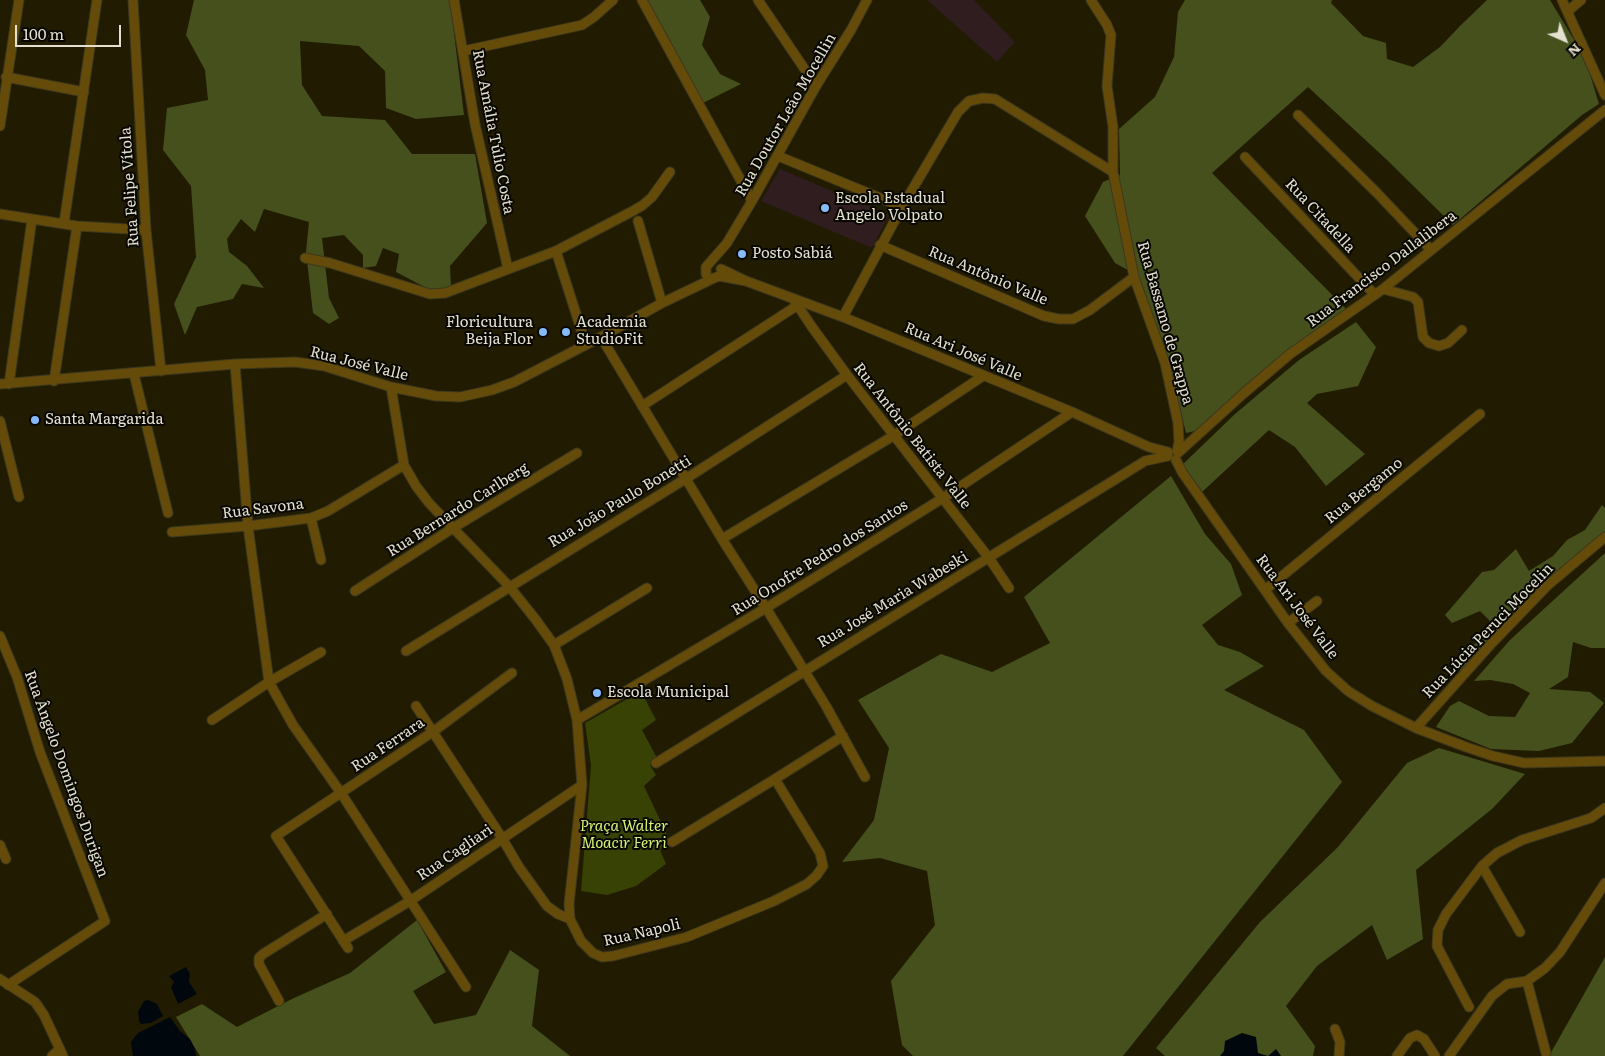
<!DOCTYPE html>
<html>
<head>
<meta charset="utf-8">
<style>
  body { margin:0 }
  #map { position:relative; width:1605px; height:1056px; overflow:hidden; background:#211c01; font-family:Literata,serif }
  canvas { display:block }
  .north { position:absolute; left:1540px; top:15px; width:50px; height:50px; -webkit-text-stroke:4px #080701; paint-order:stroke; rotate:136deg; font-size:14px; font-weight:700; line-height:20px; text-align:center; color:#e3e0cf }
  .north::after { content:''; display:block; margin:auto; width:18px; height:22px; background:#e3e0cf; clip-path:polygon(50% 0,100% 100%,50% 72%,0 100%) }
  .scale { position:absolute; left:15px; top:25px; width:106px; height:22px; box-sizing:border-box; border:2px solid #e3e0cf; border-top:0; padding-left:6px; font-size:15px; line-height:18px; white-space:nowrap; color:#e3e0cf; -webkit-text-stroke:4px #080701; paint-order:stroke }
</style>
</head>
<body>
<div id="map">
<canvas width="1605" height="1056"></canvas>
<div class="north">N</div>
<div class="scale">100 m</div>
</div>
<script>
const ctx = document.querySelector('canvas').getContext('2d');
ctx.lineJoin = 'round';
function fill(path, color) { ctx.fillStyle = color; ctx.fill(path, 'evenodd'); }
const toPath = rows => new Path2D(rows.map(r => 'M' + r).join(''));
function stroke(path, color, width, dash) { ctx.strokeStyle = color; ctx.lineWidth = width; ctx.lineCap = dash ? 'butt' : 'round'; ctx.setLineDash(dash || []); ctx.stroke(path); }
function drawText(font, color, halo, rows, align = 'center') {
  ctx.font = font + ' Literata,serif'; ctx.lineWidth = 4; ctx.setLineDash([]); ctx.textBaseline = 'middle'; ctx.strokeStyle = halo; ctx.fillStyle = color; for (const [text, x, y, turn = 0] of rows) {
    ctx.save(); ctx.translate(x, y); ctx.rotate((+turn || 0) * Math.PI / 180); ctx.textAlign = isNaN(turn) ? turn : align; if (halo) ctx.strokeText(text, 0, 0); ctx.fillText(text, 0, 0); ctx.restore();
  }
}
const education = toPath([
  [927,0,974,0,1015,42,997,62],
  [780,169,889,215,872,248,761,201]
]);
const green = toPath([
  [641,691,656,720,642,730,657,758,650,765,656,775,644,786,669,839,660,850,666,864,636,886,607,895,581,891,591,765,585,723]
]);
const forest = toPath([
  [194,0,450,0,464,115,416,119,386,108,385,71,359,46,300,41,302,85,322,116,385,120,412,154,475,154,487,223,450,266,451,287,434,292,396,272,399,254,383,248,376,266,363,268,363,255,344,235,322,238,329,298,339,318,329,324,313,313,306,252,309,222,264,209,255,232,241,219,227,239,229,252,247,266,264,288,242,284,233,299,197,307,185,335,174,304,196,257,191,186,163,150,167,108,208,100,205,70,186,35],
  [645,0,700,0,710,17,702,45,720,74,741,84,703,103],
  [1185,0,1332,0,1331,3,1363,36,1386,43,1387,59,1413,67,1440,47,1461,25,1487,0,1550,0,1585,58,1599,104,1582,115,1453,225,1386,159,1308,87,1212,173,1347,310,1295,345,1195,431,1186,433,1167,354,1147,304,1137,275,1115,263,1085,216,1103,182,1120,175,1119,129,1155,97,1174,57,1178,12],
  [1356,322,1376,347,1358,386,1317,394,1307,403,1365,454,1326,486,1295,447,1269,430,1202,492,1181,466,1235,414,1299,360],
  [1171,476,1205,534,1231,564,1242,595,1202,625,1218,645,1240,652,1264,666,1224,690,1304,730,1342,782,1123,1056,913,1056,902,1045,891,981,935,925,927,871,880,858,842,862,874,820,889,748,858,700,941,654,992,672,1050,643,1024,597],
  [1602,505,1605,508,1605,532,1542,584,1462,671,1452,664,1478,641,1490,621,1480,611,1452,623,1445,615,1482,572,1494,570,1516,549,1529,571,1553,556,1567,540,1585,530],
  [1605,553,1605,648,1591,648,1573,642,1568,677,1549,689,1590,692,1604,703,1572,743,1539,751,1491,749,1436,727,1450,706,1459,701,1489,716,1515,717,1530,693,1513,684,1490,680,1474,681,1510,640],
  [1439,748,1525,774,1492,809,1416,870,1423,939,1387,960,1372,925,1317,966,1286,1006,1315,1046,1313,1056,1165,1056,1156,1048,1260,922,1338,847,1407,763],
  [417,920,446,972,413,991,434,1024,476,1015,510,950,539,970,532,1026,570,1056,200,1056,176,1017,202,1004,237,1027,294,998,350,973],
  [1605,957,1605,1056,1549,1056]
]);
const water = toPath([
  [186,967,190,974,189,982,197,994,178,1004,171,987,174,982,169,976],
  [148,1000,157,1004,163,1016,151,1023,141,1024,139,1021,138,1012,144,1001],
  [170,1017,180,1031,190,1039,195,1049,196,1056,133,1056,131,1042,138,1033],
  [1242,1033,1256,1037,1258,1053,1268,1056,1276,1049,1281,1056,1220,1056,1224,1051,1225,1041]
]);
const minor = toPath([
  [133,0,146,230,161,371],
  [454,0,475,124,508,269],
  [642,0,752,201],
  [758,0,816,86],
  [1091,0,1107,25,1111,35,1107,86,1113,127,1113,172,1134,277,1165,363,1178,423,1179,442,1177,451],
  [1562,0,1605,95],
  [1568,11,1581,0],
  [463,51,582,25,594,17,613,0],
  [6,77,84,92],
  [1298,115,1377,193,1431,250],
  [0,126,19,0],
  [778,156,902,207],
  [1245,157,1375,295],
  [0,214,77,226,146,230],
  [638,221,662,303],
  [64,223,97,0],
  [880,245,1044,316,1059,319,1073,319,1090,310,1134,277],
  [556,251,586,345],
  [305,258,330,263,430,294,445,293,556,251,631,212,643,205,652,197,670,172],
  [721,269,746,281,843,317,1072,412,1149,447,1168,452],
  [706,274,706,267,727,243,752,201,816,86,851,30,867,0],
  [1383,289,1413,297,1418,302,1423,337,1429,343,1439,346,1448,343,1462,330],
  [794,300,812,327,847,375,989,558,1009,588],
  [843,317,902,207,958,112,969,101,983,98,995,99,1113,172],
  [601,337,722,539,766,608,826,706,865,777],
  [235,364,248,526,269,682,293,725,341,793,466,987],
  [134,374,168,513],
  [54,381,77,226],
  [0,384,235,364,295,362,324,366,391,387,436,396,460,397,492,390,514,382,601,337,662,303,712,279,719,276,746,281],
  [9,384,32,219],
  [391,387,404,465,416,486,429,503,509,586,536,620,554,645,567,679,577,720,582,785,569,904,570,919],
  [642,406,798,305],
  [0,421,19,497],
  [1178,453,1243,394,1290,354,1383,289,1605,110],
  [1176,460,1182,472,1288,623,1326,671,1348,691,1372,706,1416,728,1466,747,1493,756,1524,763,1605,761],
  [311,518,321,560],
  [172,532,248,526,311,518,328,511,404,465],
  [722,539,893,436,983,376],
  [1265,590,1480,414],
  [355,591,453,528,577,453],
  [1288,623,1317,601],
  [0,636,17,677,40,752,105,921,8,985],
  [554,645,647,588],
  [406,651,687,478,847,375],
  [416,706,502,838,519,867,547,906,558,914,570,919,581,941,593,953,602,957,613,956,687,937,774,901,807,884,817,875,823,866,820,853,775,779],
  [212,720,269,682,321,652],
  [577,720,766,608,943,498,1072,412],
  [1416,728,1491,644,1548,585,1605,537],
  [656,763,1145,461,1168,456],
  [672,842,775,779,843,736],
  [0,845,6,859],
  [1482,866,1520,932],
  [343,941,410,901,582,785],
  [348,948,276,836,434,731,512,673],
  [0,979,35,1002,44,1015,63,1056],
  [1527,981,1546,1053],
  [279,1001,259,964,259,958,263,954,327,914],
  [1469,1007,1437,946,1438,930,1446,914,1482,866,1497,853,1522,840,1591,818,1605,808],
  [1335,1029,1340,1042,1339,1056],
  [52,1056,60,1049],
  [1397,1056,1410,1038,1417,1035,1424,1039,1435,1056],
  [1449,1056,1492,996,1507,984,1527,981,1545,968,1560,952,1605,883]
]);
const markers = [
  [825,208,5,"#85bbfb"],
  [742,254,5,"#85bbfb"],
  [543,332,5,"#85bbfb"],
  [566,332,5,"#85bbfb"],
  [35,420,5,"#85bbfb"],
  [597,693,5,"#85bbfb"]
];
const streetNames = [
  ["Rua Doutor Leão Mocellin",786,115,-60],
  ["Rua Amália Túlio Costa",493,132,79],
  ["Rua Felipe Vítola",130,187,-94],
  ["Rua Citadella",1320,216,47],
  ["Rua Francisco Dallalibera",1382,269,-37],
  ["Rua Antônio Valle",988,276,23],
  ["Rua Bassamo de Grappa",1165,323,74],
  ["Rua Ari José Valle",963,352,23],
  ["Rua José Valle",359,364,14],
  ["Rua Antônio Batista Valle",912,436,52],
  ["Rua Bergamo",1364,491,-39],
  ["Rua João Paulo Bonetti",620,502,-31],
  ["Rua Savona",263,509,-7],
  ["Rua Bernardo Carlberg",458,510,-32],
  ["Rua Onofre Pedro dos Santos",820,558,-32],
  ["Rua José Maria Wabeski",893,600,-31],
  ["Rua Ari José Valle",1297,607,53],
  ["Rua Lúcia Peruci Mocelin",1488,631,-46],
  ["Rua Ferrara",388,745,-34],
  ["Rua Ângelo Domingos Durigan",66,774,70],
  ["Rua Cagliari",455,853,-34],
  ["Rua Napoli",642,933,-13]
];
const poiNames = [
  ["Escola Estadual",835,199],
  ["Angelo Volpato",835,216],
  ["Posto Sabiá",752,254],
  ["Floricultura",533,323,"right"],
  ["Beija Flor",533,340,"right"],
  ["Academia",576,323],
  ["StudioFit",576,340],
  ["Santa Margarida",45,420],
  ["Escola Municipal",607,693]
];
const parkNames = [
  ["Praça Walter",624,827],
  ["Moacir Ferri",624,844]
];
fill(education, '#301d1f');
fill(green, '#374204');
fill(forest, '#45501d');
fill(water, '#00080e');
stroke(minor, '#3c371e', 11);
stroke(minor, '#644b09', 9);
for (const [x, y, r, color] of markers) { const dot = new Path2D(); dot.arc(x, y, r, 0, 2 * Math.PI); ctx.fillStyle = color; ctx.fill(dot); stroke(dot, '#080701', 2); }
drawText('15px', '#e3e0cf', '#080701', streetNames);
drawText('15px', '#e3e0cf', '#080701', poiNames, 'left');
drawText('italic 15px', '#d6f375', '#080701', parkNames);
</script>
</body>
</html>
